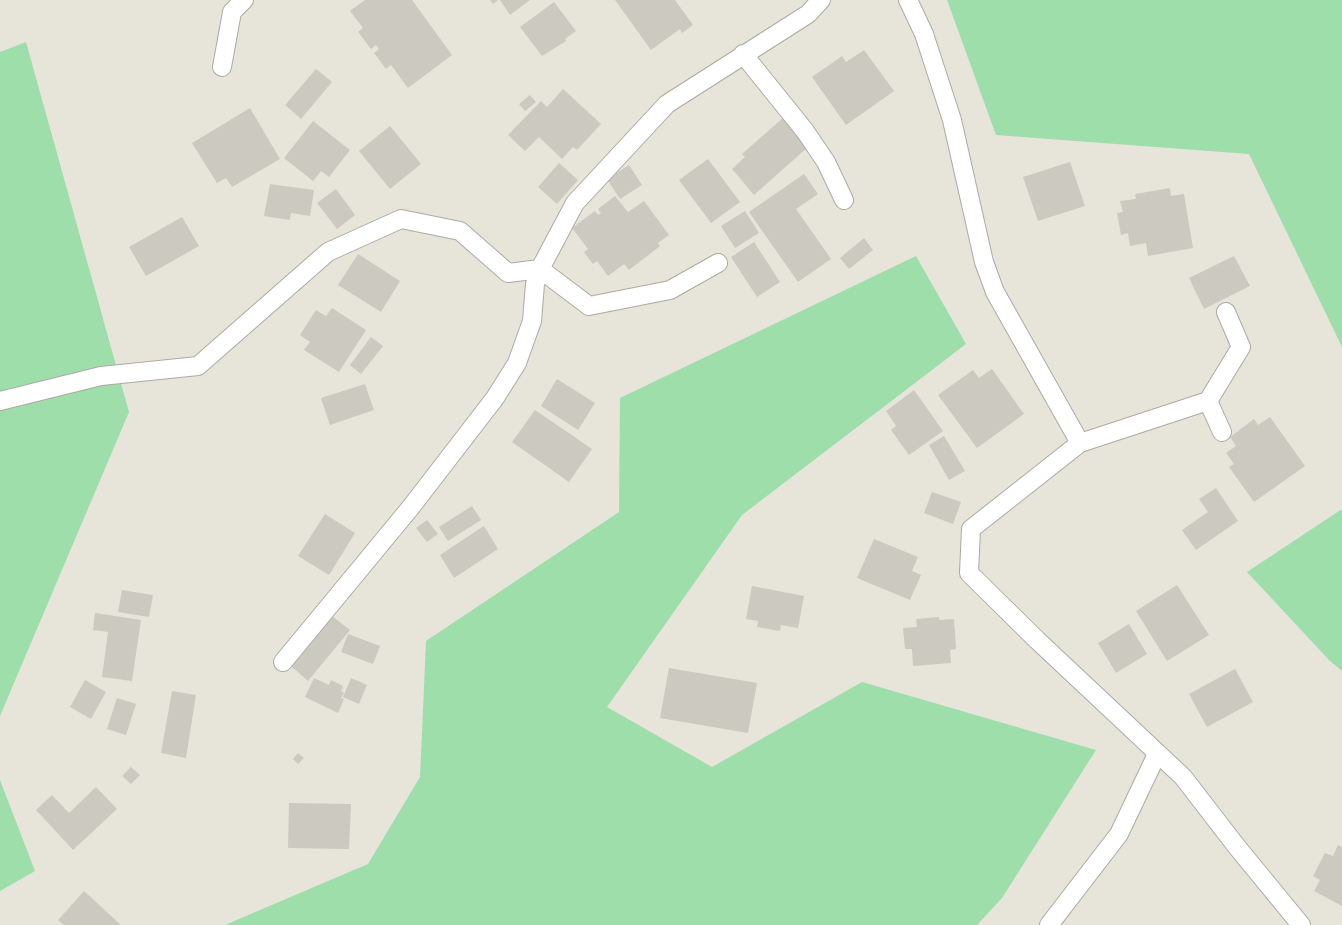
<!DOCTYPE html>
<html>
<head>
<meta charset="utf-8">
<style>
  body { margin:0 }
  canvas { display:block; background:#e7e4da }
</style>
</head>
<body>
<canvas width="1342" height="925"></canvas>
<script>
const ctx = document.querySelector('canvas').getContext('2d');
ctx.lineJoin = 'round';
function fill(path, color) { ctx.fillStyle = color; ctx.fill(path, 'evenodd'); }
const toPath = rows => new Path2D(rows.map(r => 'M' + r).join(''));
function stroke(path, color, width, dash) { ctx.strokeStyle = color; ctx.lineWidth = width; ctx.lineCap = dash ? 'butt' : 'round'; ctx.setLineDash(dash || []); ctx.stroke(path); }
const green = toPath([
  [947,0,1342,0,1342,347,1249,154,996,135],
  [26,42,129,412,0,716,0,52],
  [916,256,966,344,742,515,607,707,712,767,862,682,1096,750,1002,898,977,925,225,925,368,864,420,777,426,641,619,512,620,398],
  [1342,509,1342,671,1330,661,1247,572],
  [0,780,35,871,0,891]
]);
const building = toPath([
  [365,0,412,0,452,55,408,88,391,65,386,69,374,53,379,49,376,45,371,49,358,32,363,28,350,11],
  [490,0,498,0,493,4],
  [500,0,530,0,510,15],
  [615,0,675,0,693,25,682,33,680,29,651,50],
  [554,2,576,31,565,39,566,41,542,56,520,27],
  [864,50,894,91,846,125,812,77,842,56,846,62],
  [316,69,332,82,301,119,285,105],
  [563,89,601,124,577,150,573,147,562,159,539,137,525,151,508,135,541,101,547,107],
  [530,95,536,102,525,111,519,104],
  [250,108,280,159,232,187,226,178,217,183,192,143],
  [784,117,809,146,754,195,732,169,745,157,742,154],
  [313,121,350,150,329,177,321,171,313,181,284,158],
  [390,126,421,164,390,189,359,151],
  [708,159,740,202,711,223,679,180],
  [1070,162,1085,206,1038,221,1023,177],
  [559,163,578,180,557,204,538,187],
  [629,165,642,185,620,199,607,179],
  [804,174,818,194,796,209,831,259,798,282,749,212],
  [270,184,314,190,310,216,291,213,290,220,264,216],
  [1170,188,1171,196,1184,194,1193,248,1148,256,1146,243,1130,246,1128,233,1121,235,1117,213,1123,212,1120,201,1136,199,1135,194],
  [336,189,355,215,337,229,317,203],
  [615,196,628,212,644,201,669,235,658,243,660,246,629,270,624,264,608,276,597,261,593,264,584,252,588,249,572,228,595,211,598,215,601,213,598,209],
  [745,211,759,233,735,248,721,226],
  [182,217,199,246,146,276,129,247],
  [864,238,873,250,849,269,840,258],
  [754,242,780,282,757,297,731,257],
  [358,254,400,281,381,312,338,285],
  [1234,256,1250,286,1204,309,1189,278],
  [332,308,366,330,339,372,304,350,310,342,300,335,316,310,326,316],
  [371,337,383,346,361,374,350,365],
  [992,369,1024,414,977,448,938,395,973,370,979,378],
  [557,379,595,403,578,430,541,406],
  [365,384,374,410,330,425,321,398],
  [914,390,943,431,909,455,891,430,896,426,886,411],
  [535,410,592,449,569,482,512,442],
  [1270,417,1305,466,1254,502,1229,467,1234,464,1226,453,1236,446,1230,437,1254,419,1258,425],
  [944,436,965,471,949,480,929,445],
  [1216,488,1238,521,1196,550,1182,530,1208,512,1199,499],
  [932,492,961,502,953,524,924,513],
  [472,506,481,520,448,541,439,527],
  [325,514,355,533,329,575,298,556],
  [427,520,438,534,427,542,416,528],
  [484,526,498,549,454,578,440,555],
  [874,539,918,557,912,571,921,575,910,600,857,578],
  [1177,585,1209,635,1167,661,1136,611],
  [752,586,804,596,798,628,781,625,780,631,757,627,758,621,746,619],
  [122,590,153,595,149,617,118,612],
  [95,613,141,620,132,681,102,677,108,632,93,630],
  [332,616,350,630,308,681,291,666],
  [939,617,939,620,954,619,956,649,950,650,951,663,913,666,912,649,905,649,903,628,917,627,916,619],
  [1129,624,1147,654,1116,673,1098,643],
  [348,634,380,646,373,664,341,652],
  [669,668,757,683,748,733,660,718],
  [1235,669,1253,702,1207,727,1189,694],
  [314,678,329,685,331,680,343,686,341,691,344,693,341,698,344,699,338,713,305,697],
  [351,678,367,685,359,704,343,697],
  [85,680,106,692,91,719,70,707],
  [172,691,196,695,186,758,161,753],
  [117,698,136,704,126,735,107,729],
  [298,753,304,758,298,764,293,759],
  [131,767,140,775,131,784,122,776],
  [96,787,117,809,73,850,36,810,52,795,69,813],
  [289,803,351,804,349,849,288,848],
  [1338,845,1342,847,1342,906,1314,891,1320,880,1313,876,1325,853,1333,856],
  [84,891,121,925,64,925,58,920]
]);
const minor = toPath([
  [908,0,924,34,952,120,984,262,995,292,1080,443],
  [743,54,805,131,826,162,844,200],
  [222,67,232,12,244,0],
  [1226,312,1241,347,1208,401,1080,443,971,529,969,573,1037,640,1183,777,1237,847,1301,925],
  [0,401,101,376,198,366,328,252,401,219,460,231,508,273,540,269,589,306,670,290,718,263],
  [1208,401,1222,432],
  [283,662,411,507,495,398,517,363,532,321,535,284,540,269,575,203,667,104,808,14,821,0],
  [1049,925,1119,834,1157,754]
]);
fill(green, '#9edeab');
fill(building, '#ccc9c0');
stroke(minor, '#adaaa1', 20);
stroke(minor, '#fff', 18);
</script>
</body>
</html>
